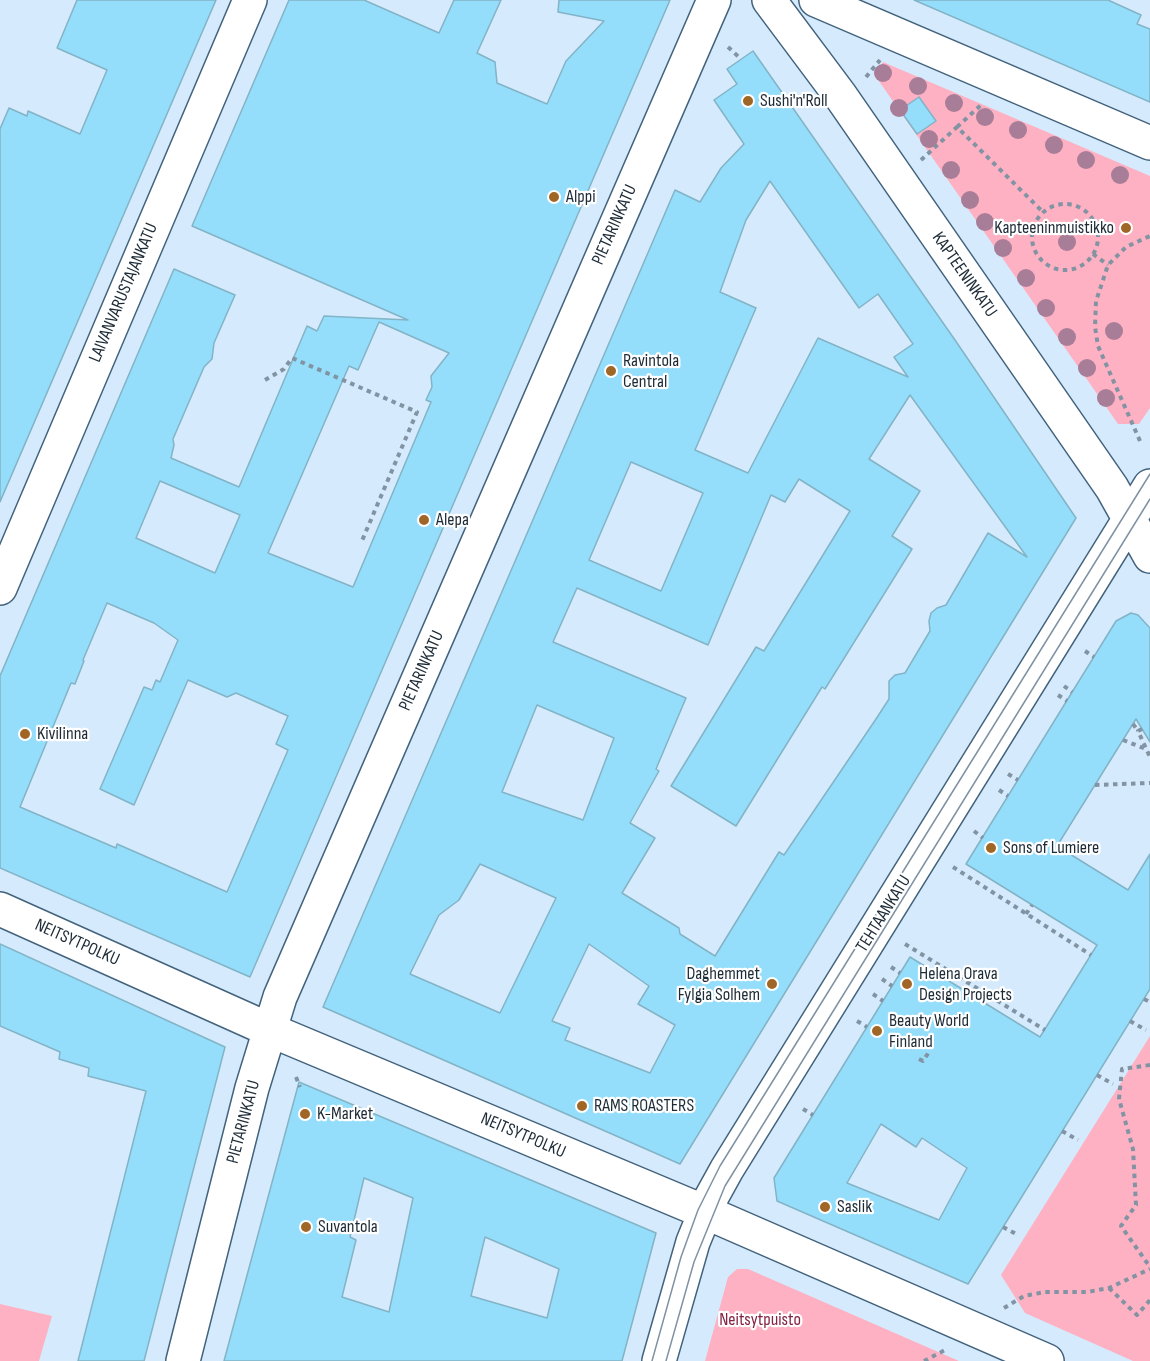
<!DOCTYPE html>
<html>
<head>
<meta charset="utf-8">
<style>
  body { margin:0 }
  canvas { display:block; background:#d5ebfd }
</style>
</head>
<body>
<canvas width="1150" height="1361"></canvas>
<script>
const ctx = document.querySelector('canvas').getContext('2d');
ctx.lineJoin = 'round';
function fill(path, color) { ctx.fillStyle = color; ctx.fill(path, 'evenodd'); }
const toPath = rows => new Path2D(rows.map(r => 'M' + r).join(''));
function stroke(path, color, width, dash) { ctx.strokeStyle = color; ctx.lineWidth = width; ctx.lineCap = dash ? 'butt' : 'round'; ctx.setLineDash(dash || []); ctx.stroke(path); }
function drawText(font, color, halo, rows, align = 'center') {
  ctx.font = font + ' "Sofia Sans Condensed",sans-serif'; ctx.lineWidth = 4.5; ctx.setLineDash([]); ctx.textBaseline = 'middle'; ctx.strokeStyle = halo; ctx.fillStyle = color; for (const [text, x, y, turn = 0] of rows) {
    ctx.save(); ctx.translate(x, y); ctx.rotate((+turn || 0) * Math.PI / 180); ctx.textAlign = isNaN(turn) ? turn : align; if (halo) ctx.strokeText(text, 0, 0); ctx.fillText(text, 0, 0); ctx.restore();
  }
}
const green = toPath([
  [883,62,1150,176,1150,408,1139,424,1118,424,874,74],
  [1150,1036,1150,1361,1133,1361,1025,1313,1001,1275],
  [737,1269,748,1269,959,1361,705,1361,728,1277],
  [0,1304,52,1316,39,1361,0,1361]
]);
const building = toPath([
  [77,0,216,0,0,502,0,129,9,108,27,116,28,111,80,134,107,70,57,48,77,0],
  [289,0,364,0,439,33,454,0,501,0,477,53,495,62,497,83,547,104,566,61,604,21,558,12,559,0,670,0,250,977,0,868,0,676,174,269,235,295,214,343,212,359,204,367,173,439,174,445,171,458,239,487,307,326,317,331,324,316,408,320,192,226,289,0],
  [379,322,449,353,431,376,432,387,426,400,431,402,353,587,268,553,349,366,358,370,379,322],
  [160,481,240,515,215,573,136,538,160,481],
  [107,603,154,623,178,640,160,682,156,680,152,690,144,687,100,789,134,805,188,680,227,697,236,693,288,716,276,744,288,750,227,892,117,844,116,848,20,807,71,683,75,684,84,661,83,660,107,603],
  [914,0,1108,0,1141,15,1137,24,1150,29,1150,102,914,0],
  [753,51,955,340,1076,518,680,1164,323,1007,675,190,700,202,721,168,744,144,714,100,737,84,727,69,753,51],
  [770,181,859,308,878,294,913,344,894,357,908,377,818,338,748,473,695,450,756,308,720,292,746,220,770,181],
  [910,395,1027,557,988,533,946,605,937,608,931,613,929,621,930,631,905,673,895,675,889,681,889,699,876,719,784,855,779,852,715,956,680,934,679,928,622,893,655,838,630,823,659,771,656,769,686,698,553,642,577,588,708,645,771,495,785,502,799,479,850,511,764,651,756,647,671,786,736,826,822,687,825,689,912,549,892,536,920,491,869,459,910,395],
  [631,462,703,493,661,591,589,560,631,462],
  [537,705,614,738,583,820,502,792,537,705],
  [480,864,556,898,500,1013,410,974,439,915,459,900,480,864],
  [589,944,649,986,638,1004,675,1025,650,1073,565,1040,570,1028,552,1021,589,944],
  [919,97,936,121,917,134,900,110,919,97],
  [1131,613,1138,615,1150,628,1150,742,1136,719,1057,846,1128,890,1150,854,1150,989,968,1284,777,1201,774,1178,910,957,1040,1037,1097,945,966,864,1116,621,1131,613],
  [881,1124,916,1147,922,1138,967,1168,939,1220,847,1183,881,1124],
  [0,944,225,1047,144,1361,78,1361,146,1091,88,1076,89,1068,59,1059,60,1052,0,1026,0,944],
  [299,1082,656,1233,622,1361,224,1361,299,1082],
  [364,1178,413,1198,389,1312,342,1297,356,1240,350,1237,364,1178],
  [485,1237,559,1269,547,1318,471,1296,485,1237]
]);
const path = toPath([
  [728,47,741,59],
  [866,77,880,60],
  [957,127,981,105],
  [921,160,957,127,1043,212],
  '1032 237a33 33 0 1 1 66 0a33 33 0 1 1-66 0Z',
  [1093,254,1108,265],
  [265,380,284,369,292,358,417,412,361,543],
  [1140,441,1098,346,1095,327,1096,301,1108,265,1126,247,1150,236],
  [1085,651,1094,657],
  [1064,686,1072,692],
  [1058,695,1067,701],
  [1133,724,1138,731],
  [1142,729,1138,731,1150,757],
  [1123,740,1146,749],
  [1008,774,1018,780],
  [1095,785,1150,783],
  [999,790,1008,796],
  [974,831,983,838],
  [953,867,1091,955],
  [1026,914,1032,905],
  [905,944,1045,1030],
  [891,967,900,973],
  [882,979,892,986],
  [873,994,883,1001],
  [1144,999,1150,1002],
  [857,1021,867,1027],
  [1130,1021,1146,1030],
  [919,1059,923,1061,929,1052],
  [1150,1065,1122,1069,1119,1099,1133,1149,1136,1205,1121,1226,1150,1267],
  [1097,1075,1113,1084],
  [296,1077,300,1087],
  [803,1109,813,1115],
  [1062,1131,1078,1140],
  [1003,1227,1018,1235],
  [1109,1288,1137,1315,1150,1300],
  [1004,1308,1024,1296,1045,1292,1087,1292,1109,1288,1150,1269],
  [924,1361,945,1350]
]);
const minor = toPath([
  [769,0,840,95,1112,488,1150,556],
  [816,0,1150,143],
  [0,588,250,0],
  [0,909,270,1030,712,1215,1047,1361],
  [183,1361,252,1088,280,997,714,0],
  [659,1361,693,1242,711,1198,727,1169,1150,486]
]);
const tram = toPath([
  [652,1361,681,1257,698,1210,720,1166,1150,474],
  [666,1361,694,1262,725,1186,1150,499]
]);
const trees = [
  [883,73],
  [918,86],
  [954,103],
  [899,108],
  [985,117],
  [1018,130],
  [929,139],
  [1054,145],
  [1086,160],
  [951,170],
  [1120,175],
  [970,200],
  [985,222],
  [1067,242],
  [1003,248],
  [1026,278],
  [1046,308],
  [1114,331],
  [1067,337],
  [1087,368],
  [1106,398]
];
const markers = [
  [748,101,6,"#a06626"],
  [554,197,6,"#a06626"],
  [1126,228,6,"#a06626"],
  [611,371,6,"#a06626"],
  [424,520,6,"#a06626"],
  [25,734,6,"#a06626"],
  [991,848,6,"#a06626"],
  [772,984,6,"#a06626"],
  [907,984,6,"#a06626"],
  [877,1031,6,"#a06626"],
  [582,1106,6,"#a06626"],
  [305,1114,6,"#a06626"],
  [825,1207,6,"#a06626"],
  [306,1227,6,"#a06626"]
];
const poiNames = [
  ["Sushi'n'Roll",760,101],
  ["Alppi",566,197],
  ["Kapteeninmuistikko",1114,228,"right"],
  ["Ravintola",623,361],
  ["Central",623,382],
  ["Alepa",436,520],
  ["Kivilinna",37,734],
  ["Sons of Lumiere",1003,848],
  ["Daghemmet",760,974,"right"],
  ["Fylgia Solhem",760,995,"right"],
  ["Helena Orava",919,974],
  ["Design Projects",919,995],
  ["Beauty World",889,1021],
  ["Finland",889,1042],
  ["RAMS ROASTERS",594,1106],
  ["K-Market",317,1114],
  ["Saslik",837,1207],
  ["Suvantola",318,1227]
];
const streetNames = [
  ["PIETARINKATU",615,225,-66],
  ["KAPTEENINKATU",964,275,55],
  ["LAIVANVARUSTAJANKATU",124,293,-67],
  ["PIETARINKATU",422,671,-66],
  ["TEHTAANKATU",884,914,-58],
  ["NEITSYTPOLKU",77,943,24],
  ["PIETARINKATU",244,1122,-75],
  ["NEITSYTPOLKU",523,1136,23]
];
const parkNames = [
  ["Neitsytpuisto",760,1320]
];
fill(green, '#fdb1c2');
fill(building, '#94defb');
stroke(building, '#83b3c6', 1.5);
stroke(minor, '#43637d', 36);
stroke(path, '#8294a3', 4, [4.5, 4.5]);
stroke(minor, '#fff', 33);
stroke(tram, '#8092a2', 1.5);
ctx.fillStyle = '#a87d97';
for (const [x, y] of trees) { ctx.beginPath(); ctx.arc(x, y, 9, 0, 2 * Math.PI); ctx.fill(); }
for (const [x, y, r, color] of markers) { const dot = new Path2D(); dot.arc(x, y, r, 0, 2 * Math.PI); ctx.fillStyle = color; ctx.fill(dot); stroke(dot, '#fff', 2); }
drawText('18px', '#1d2b37', '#fff', poiNames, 'left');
drawText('18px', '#1d2b37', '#fff', streetNames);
drawText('18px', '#842344', '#fff', parkNames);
</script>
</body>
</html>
